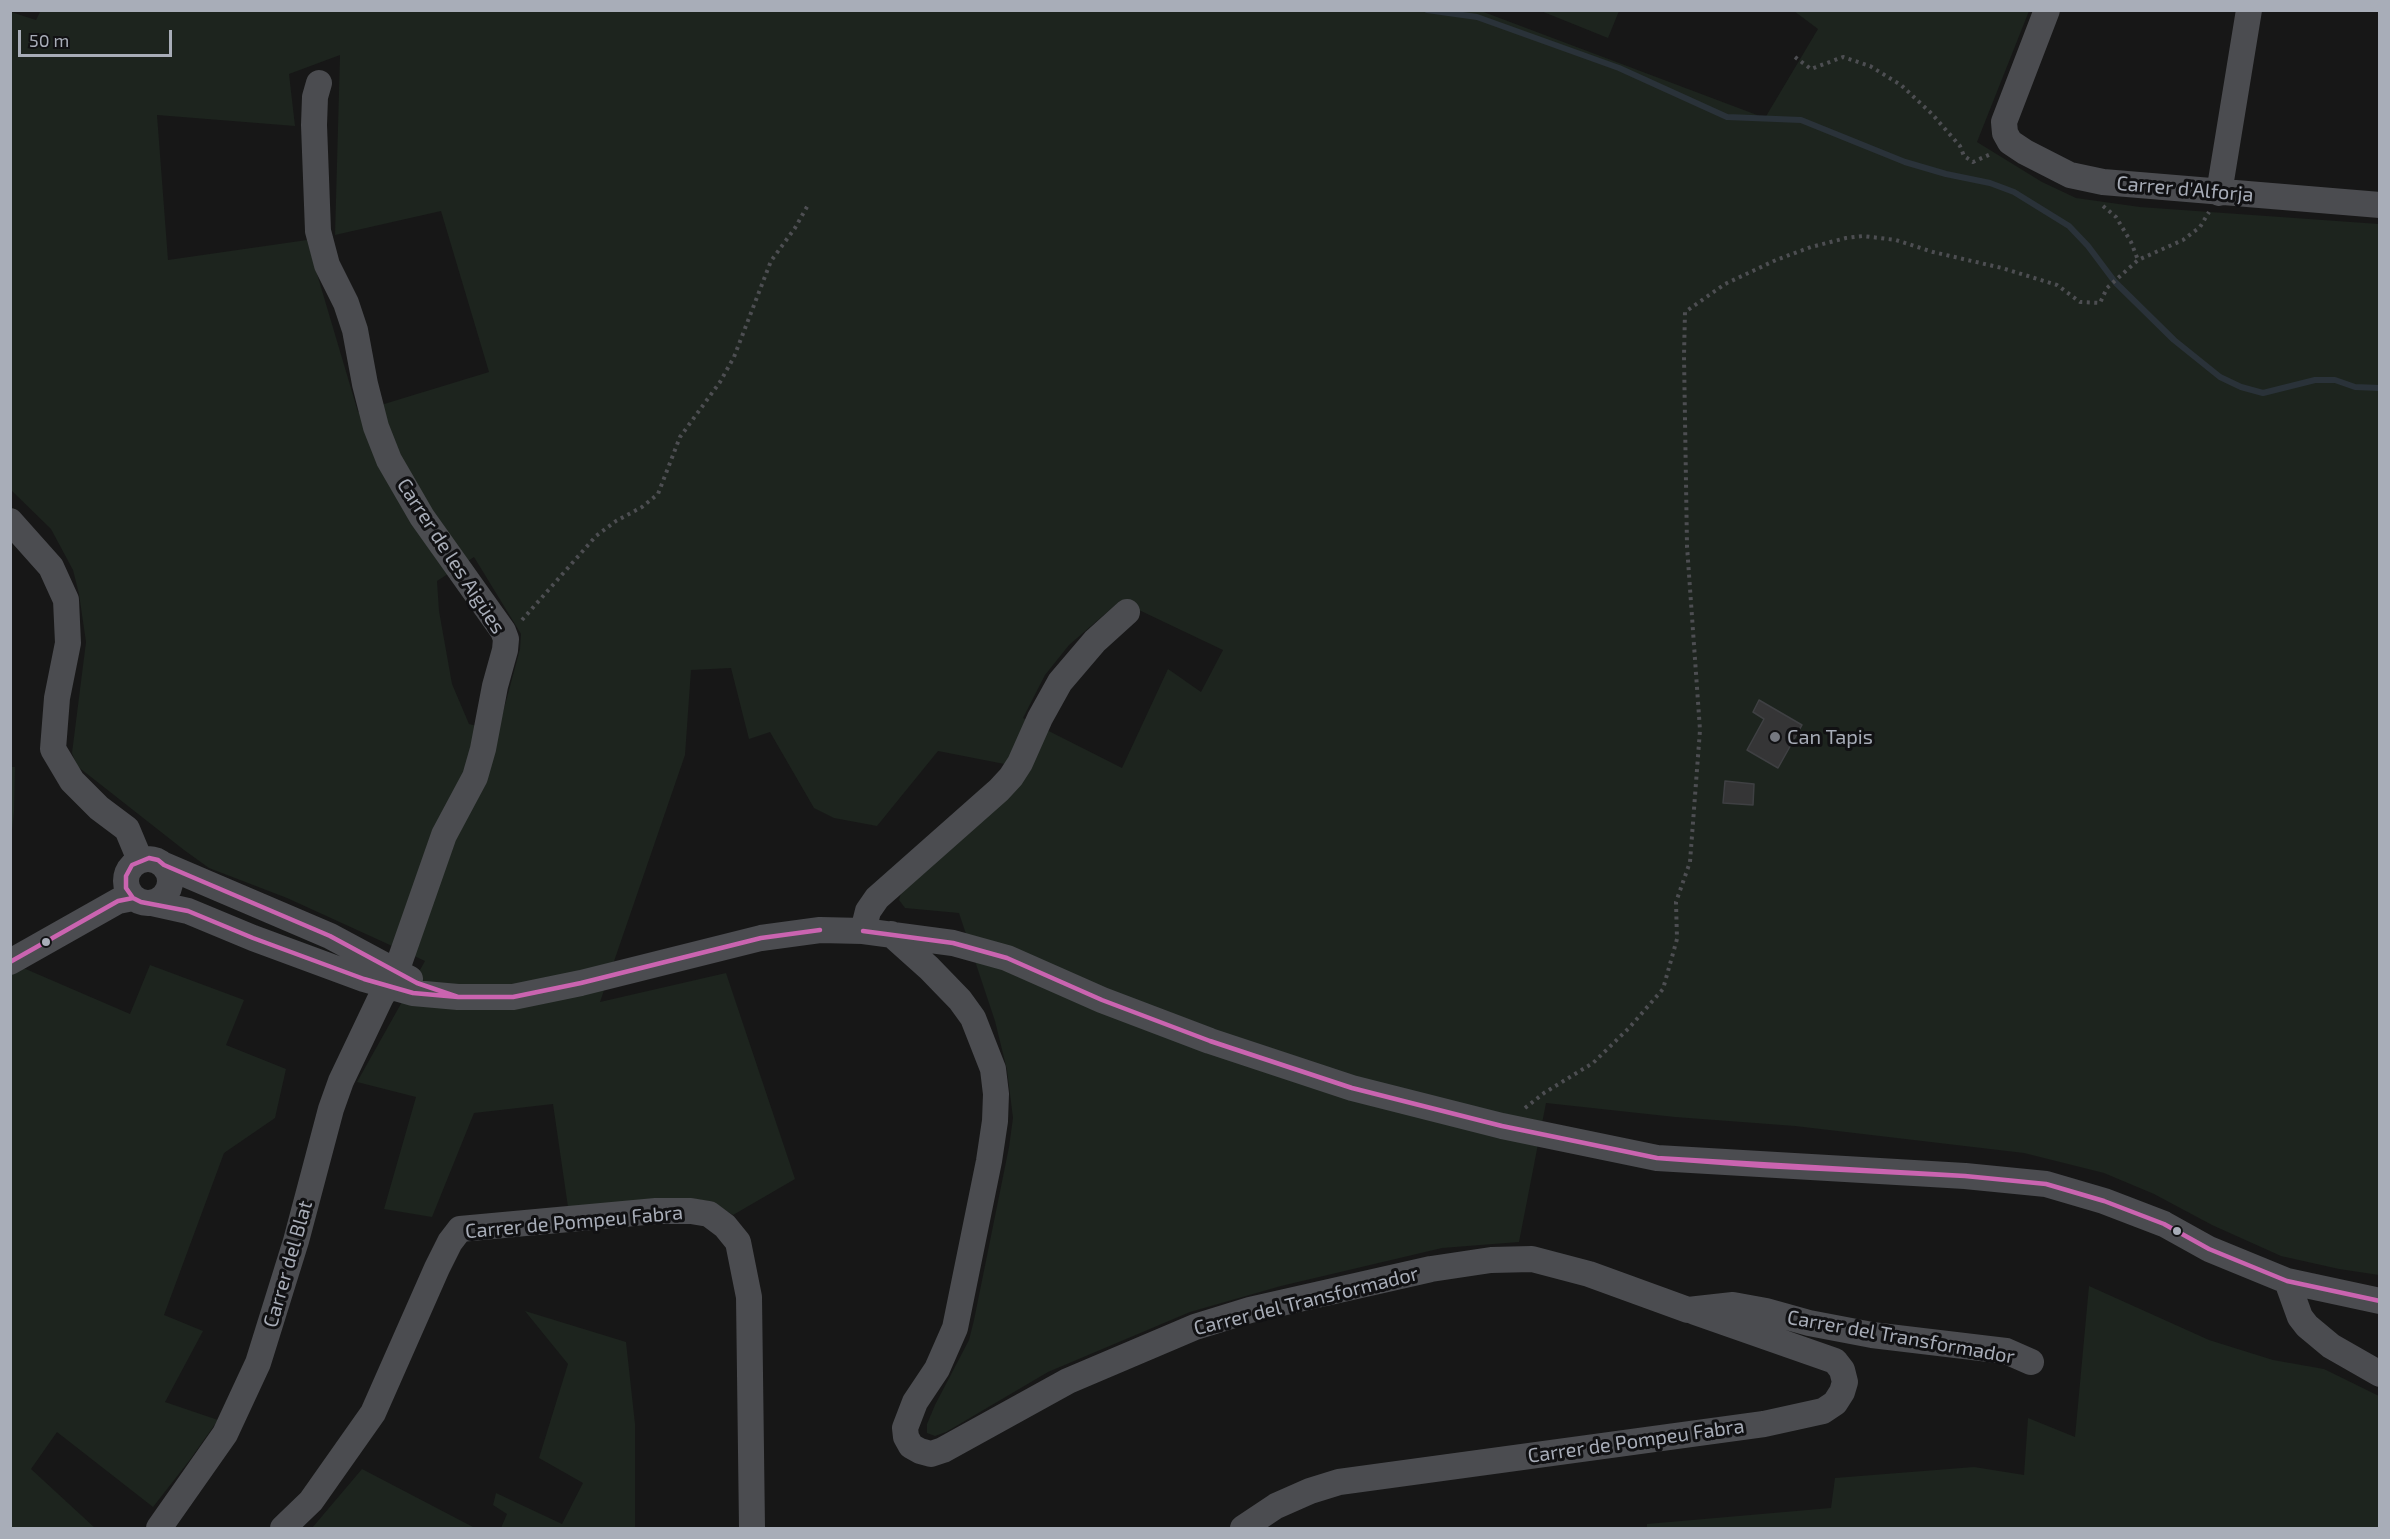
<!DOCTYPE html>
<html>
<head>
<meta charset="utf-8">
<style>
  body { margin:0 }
  #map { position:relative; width:2390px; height:1539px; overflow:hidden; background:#171717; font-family:"Exo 2",sans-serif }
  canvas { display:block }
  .frame { position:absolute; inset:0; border:12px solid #a8adb8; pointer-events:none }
  .scale { position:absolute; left:18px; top:30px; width:154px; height:27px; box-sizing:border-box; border:3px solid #a8adb8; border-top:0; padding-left:8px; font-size:18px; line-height:21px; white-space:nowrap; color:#a8adb8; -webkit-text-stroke:4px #111113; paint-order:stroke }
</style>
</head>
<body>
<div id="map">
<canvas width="2390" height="1539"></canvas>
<div class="frame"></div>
<div class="scale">50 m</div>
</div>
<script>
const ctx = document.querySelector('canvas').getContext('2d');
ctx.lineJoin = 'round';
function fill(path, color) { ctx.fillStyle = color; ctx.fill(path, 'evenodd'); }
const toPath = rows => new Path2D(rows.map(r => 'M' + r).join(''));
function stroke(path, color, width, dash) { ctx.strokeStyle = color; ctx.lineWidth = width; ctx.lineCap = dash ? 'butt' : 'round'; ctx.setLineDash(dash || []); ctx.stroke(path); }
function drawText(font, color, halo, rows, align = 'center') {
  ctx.font = font + ' "Exo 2",sans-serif'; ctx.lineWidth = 6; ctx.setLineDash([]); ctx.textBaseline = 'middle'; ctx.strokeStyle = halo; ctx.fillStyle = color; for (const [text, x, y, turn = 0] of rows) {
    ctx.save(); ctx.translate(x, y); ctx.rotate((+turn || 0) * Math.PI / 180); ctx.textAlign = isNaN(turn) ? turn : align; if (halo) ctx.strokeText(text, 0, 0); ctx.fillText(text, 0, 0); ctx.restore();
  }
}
const green = toPath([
  [41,10,1481,11,1765,118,1818,29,1794,11,2029,11,1977,142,2042,182,2076,198,2140,207,2379,224,2379,1275,2339,1269,2281,1256,2212,1225,2154,1194,2104,1173,2024,1153,1795,1126,1675,1117,1546,1103,1519,1242,1442,1248,1281,1286,1190,1312,1048,1372,946,1432,935,1436,927,1433,927,1424,935,1405,969,1340,974,1320,1009,1147,1013,1118,1007,1070,995,1021,959,913,905,908,899,900,901,893,1030,769,938,751,877,826,834,818,814,808,770,732,749,739,731,668,691,670,685,755,600,1002,726,973,795,1179,733,1215,713,1202,690,1198,568,1207,553,1104,474,1113,432,1217,384,1209,416,1097,357,1082,425,961,287,898,209,868,184,850,77,766,72,753,86,642,79,594,73,570,51,529,11,490,11,12,36,20],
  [340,55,335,235,441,211,489,372,358,412,307,240,168,260,157,115,295,126,289,74],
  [474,557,521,634,520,649,498,731,469,724,452,684,439,611,437,581],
  [1120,601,1223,650,1201,692,1168,669,1122,768,1023,718,1045,675,1069,645],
  [1541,11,1619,11,1608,38],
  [11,767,15,767,14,812,11,839],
  [150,965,244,1000,226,1045,286,1069,275,1118,224,1153,164,1315,203,1331,165,1402,218,1420,189,1461,153,1507,57,1432,31,1469,95,1528,11,1528,10,975,21,967,130,1014],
  [2089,1286,2209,1340,2273,1360,2324,1369,2379,1396,2379,1528,1647,1528,1647,1524,1831,1508,1835,1478,1974,1467,2024,1475,2028,1418,2075,1437],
  [525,1311,626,1342,635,1424,635,1528,501,1528,507,1514,493,1505,496,1493,562,1524,583,1483,539,1458,568,1364],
  [362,1469,475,1528,312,1528]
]);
const stream = toPath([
  [1427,10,1477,17,1619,68,1727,117,1801,120,1905,162,1946,174,1990,183,2014,192,2069,226,2088,246,2115,282,2174,340,2220,377,2241,387,2263,393,2315,380,2335,380,2355,387,2380,388]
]);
const building = toPath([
  [1759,700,1802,725,1778,768,1747,750,1764,719,1753,712,1759,700],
  [1725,781,1754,784,1753,805,1723,803,1725,781]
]);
const path = toPath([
  [1795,57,1811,69,1843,57,1870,66,1901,85,1932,114,1960,146,1964,156,1973,162,1993,153],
  [2103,206,2116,217,2131,242,2138,260],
  [522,620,596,536,616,521,642,507,658,494,680,437,720,382,734,357,771,261,795,228,808,205],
  [1525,1108,1544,1093,1593,1063,1629,1028,1663,989,1677,939,1676,902,1690,862,1700,730,1687,546,1684,356,1685,312,1725,284,1776,260,1811,247,1846,238,1863,236,1896,240,1933,252,2002,268,2057,285,2080,302,2100,303,2107,288,2138,260,2183,240,2200,227,2209,212]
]);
const minor = toPath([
  [2047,10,2004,122,2005,133,2010,142,2025,152,2070,175,2103,182,2380,205],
  [2219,193,2249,10],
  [10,521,51,567,66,600,68,643,57,698,53,749,72,781,99,808,127,829,140,860],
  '126 881a22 22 0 1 1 44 0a22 22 0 1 1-44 0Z',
  [164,865,330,936,410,979],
  [152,903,188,911,253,938,364,979,413,993,458,997,513,997,581,983,761,938,820,930,863,931,953,943,1007,958,1102,1000,1210,1041,1352,1088,1502,1126,1657,1158,1965,1176,2046,1184,2104,1201,2164,1224,2209,1249,2287,1281,2380,1301],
  [863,931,868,911,877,898,999,790,1011,777,1020,763,1040,718,1060,682,1095,641,1127,612],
  [891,934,929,968,960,1000,973,1018,993,1069,996,1094,995,1121,989,1161,955,1328,937,1369,915,1402,905,1428,906,1437,911,1446,920,1451,931,1454,943,1450,1068,1381,1195,1327,1250,1310,1431,1269,1491,1260,1532,1259,1589,1274,1688,1310,1733,1305,1766,1311,1809,1323,1872,1335,2006,1351,2031,1362],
  [10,962,118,901,133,898],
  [2287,1281,2300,1317,2307,1326,2331,1346,2380,1374],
  [159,1528,225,1434,258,1363,296,1241,331,1109,341,1081,381,997,396,972,444,835,475,777,483,749,495,686,505,650,506,639,503,631,422,517,389,460,376,427,365,384,355,330,346,303,327,265,318,231,314,125,315,97,319,83],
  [283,1528,311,1501,373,1413,437,1268,450,1242,460,1229,656,1211,691,1211,709,1214,725,1226,738,1242,749,1297,752,1528],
  [1243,1528,1276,1506,1310,1491,1339,1482,1764,1424,1823,1411,1835,1403,1842,1392,1845,1382,1842,1370,1835,1361,1695,1312]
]);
const bus1 = toPath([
  [149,858,158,860,164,865,330,936,417,983,458,997,413,993,364,979,253,938,188,911,141,902,133,898,126,888,126,876,132,865,149,858],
  [863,931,953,943],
  [863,931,953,943],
  [761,938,820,930],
  [953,943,1007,958,1102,1000,1210,1041,1352,1088,1502,1126],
  [10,962,118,901,133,898],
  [581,983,761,938],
  [581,983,761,938],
  [458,997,513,997,581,983],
  [1502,1126,1657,1158],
  [1502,1126,1657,1158],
  [1657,1158,1965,1176],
  [1657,1158,1764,1166,1965,1176],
  [1965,1176,2046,1184,2104,1201],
  [2104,1201,2164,1224],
  [2104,1201,2164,1224],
  [2164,1224,2209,1249],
  [2164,1224,2209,1249],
  [2209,1249,2287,1281],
  [2209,1249,2287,1281],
  [2287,1281,2380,1301],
  [2287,1281,2380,1301]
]);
const markers = [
  [1775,737,6,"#757880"],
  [46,942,5,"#a8adb8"],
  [2177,1231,5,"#a8adb8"]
];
const streetNames = [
  ["Carrer d'Alforja",2185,189,5],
  ["Carrer de les Aigües",451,556,57],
  ["Carrer de Pompeu Fabra",574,1222,-5],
  ["Carrer del Blat",288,1264,-74],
  ["Carrer del Transformador",1306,1301,-14],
  ["Carrer del Transformador",1901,1337,10],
  ["Carrer de Pompeu Fabra",1636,1441,-8]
];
const poiNames = [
  ["Can Tapis",1787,737]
];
fill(green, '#1d241e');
stroke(stream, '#2a3239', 6);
fill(building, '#353536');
stroke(building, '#3f4043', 1.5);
stroke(path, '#4d4e52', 4, [3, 4.5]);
stroke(minor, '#4b4c50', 26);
stroke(bus1, '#ca64b0', 4.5);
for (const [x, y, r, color] of markers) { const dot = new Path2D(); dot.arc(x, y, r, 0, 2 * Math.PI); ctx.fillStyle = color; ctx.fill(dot); stroke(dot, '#111113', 2); }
drawText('20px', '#a8adb8', '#111113', streetNames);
drawText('20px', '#a8adb8', '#111113', poiNames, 'left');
</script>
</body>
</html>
